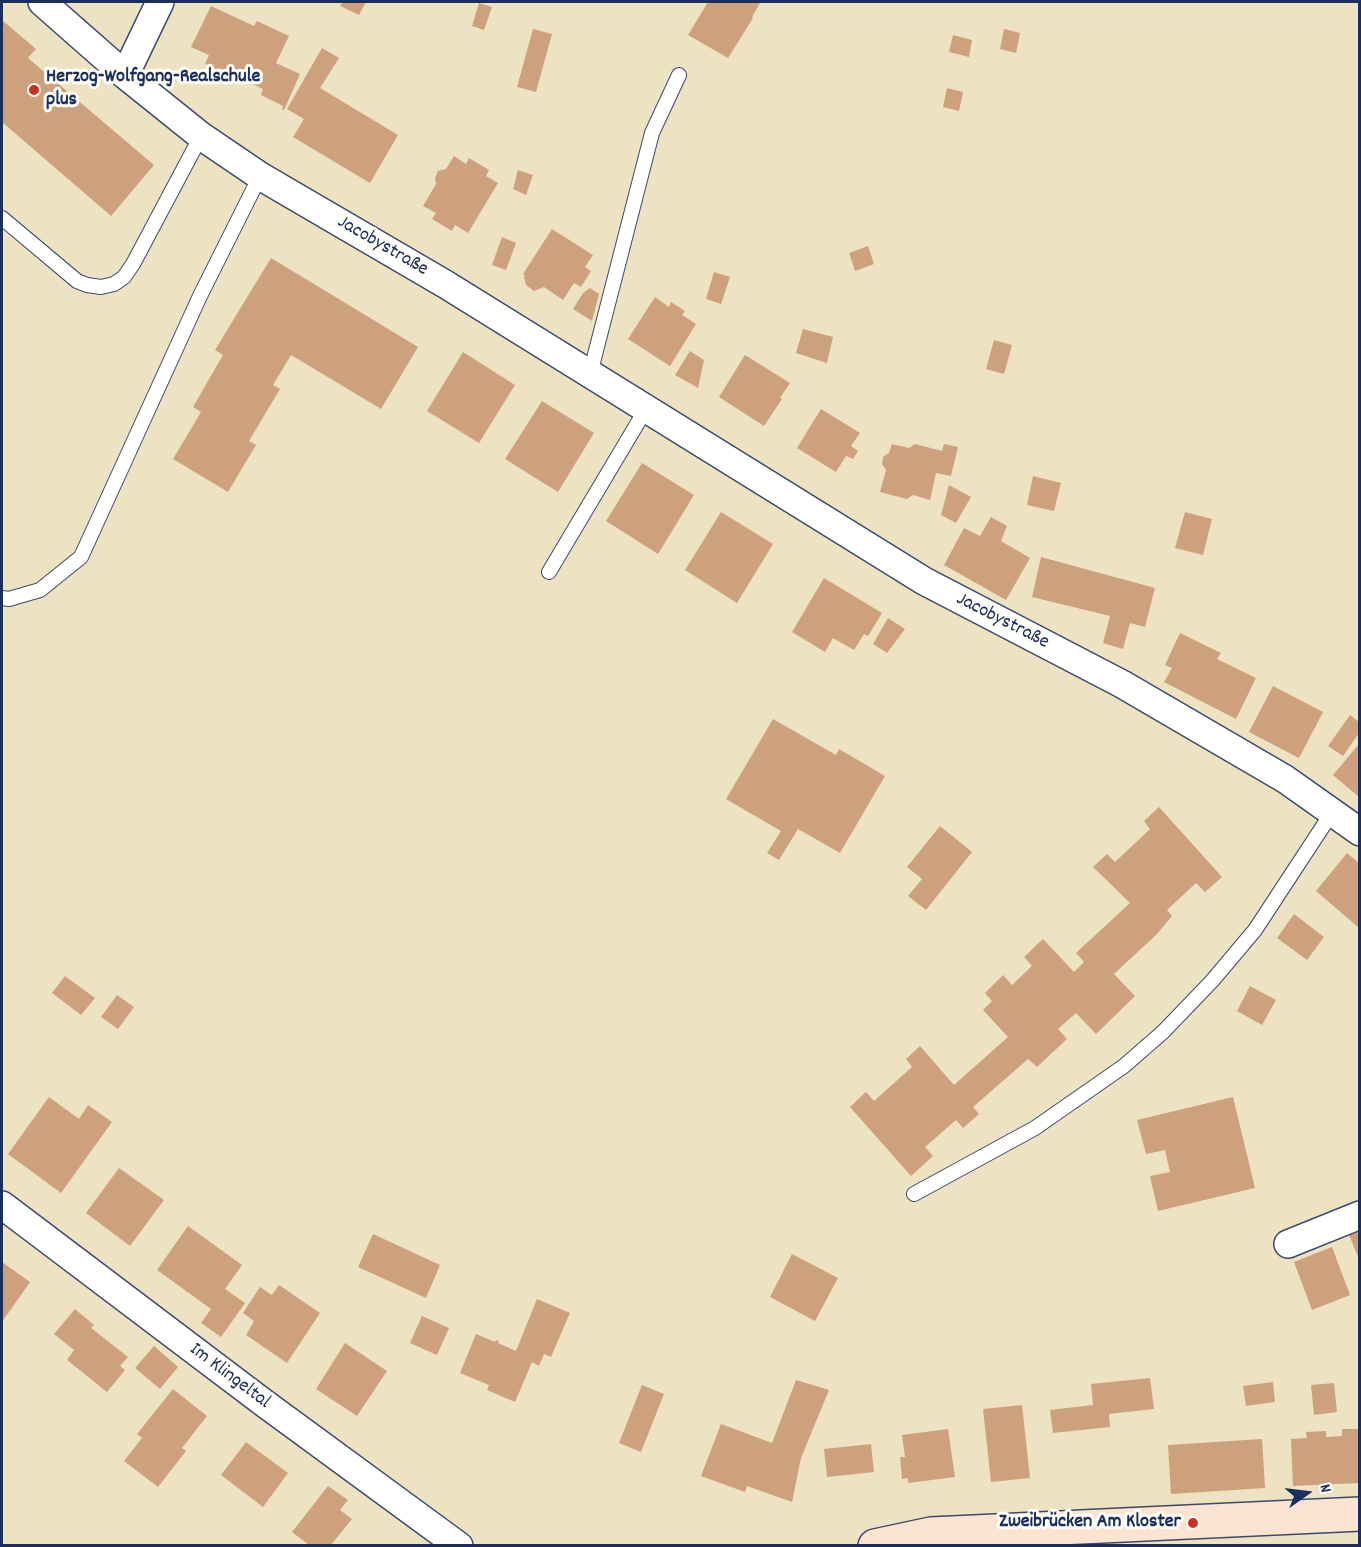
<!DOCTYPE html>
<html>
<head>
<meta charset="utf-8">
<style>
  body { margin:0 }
  #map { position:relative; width:1361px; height:1547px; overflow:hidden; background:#ede2c2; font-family:Dekko,sans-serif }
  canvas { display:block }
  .frame { position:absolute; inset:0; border:3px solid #1b2f5e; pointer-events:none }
  .north { position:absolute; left:1277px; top:1463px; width:60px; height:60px; -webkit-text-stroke:4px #fdfcf7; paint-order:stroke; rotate:76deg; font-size:16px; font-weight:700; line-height:24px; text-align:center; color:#1b2f5e }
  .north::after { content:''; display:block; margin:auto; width:21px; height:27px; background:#1b2f5e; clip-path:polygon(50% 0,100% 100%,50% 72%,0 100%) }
</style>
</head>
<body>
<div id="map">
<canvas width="1361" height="1547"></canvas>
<div class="frame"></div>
<div class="north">N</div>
</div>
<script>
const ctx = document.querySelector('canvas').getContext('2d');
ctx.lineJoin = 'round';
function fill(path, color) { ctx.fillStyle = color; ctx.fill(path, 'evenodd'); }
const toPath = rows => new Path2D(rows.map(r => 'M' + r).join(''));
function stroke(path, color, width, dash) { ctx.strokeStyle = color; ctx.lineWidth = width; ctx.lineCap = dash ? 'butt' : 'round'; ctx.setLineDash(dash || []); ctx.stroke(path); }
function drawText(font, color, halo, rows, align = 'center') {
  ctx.font = font + ' Dekko,sans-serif'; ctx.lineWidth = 6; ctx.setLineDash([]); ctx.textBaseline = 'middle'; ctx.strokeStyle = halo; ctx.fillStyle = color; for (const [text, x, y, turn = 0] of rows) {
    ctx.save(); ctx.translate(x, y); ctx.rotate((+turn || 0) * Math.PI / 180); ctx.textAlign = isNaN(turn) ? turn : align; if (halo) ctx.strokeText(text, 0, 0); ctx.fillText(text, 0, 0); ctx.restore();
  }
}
const building = toPath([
  [343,2,366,2,359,15,340,6],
  [708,2,760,3,752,17,753,18,728,58,688,35],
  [479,3,492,7,484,30,472,26],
  [211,6,254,26,257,21,289,36,276,63,300,74,284,110,282,109,283,106,261,95,263,89,219,68,218,70,205,64,209,55,191,47],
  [2,20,36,49,28,58,154,165,111,216,2,122],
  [533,29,552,34,536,92,517,87],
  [1004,29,1020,33,1016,53,1000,49],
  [953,35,972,40,969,57,949,52],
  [322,48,339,58,320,88,398,135,370,183,293,137,304,119,287,109],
  [947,88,963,92,959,111,943,107],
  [454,156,466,164,469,158,489,170,486,176,498,183,468,233,455,225,452,231,432,219,436,213,423,206,436,184,435,178,438,171,446,169],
  [518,170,533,175,526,195,513,189],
  [552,229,593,255,585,267,591,271,581,287,574,283,563,300,544,287,534,291,526,285,524,277,525,275,523,274],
  [502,237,516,243,506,270,492,265],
  [868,246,874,264,855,271,849,253],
  [271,258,418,347,381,409,291,355,273,385,280,389,249,441,256,445,228,492,173,459,201,412,193,407,223,355,215,350],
  [714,272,730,277,721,304,706,299],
  [590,288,599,294,592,321,573,309,583,293],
  [655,297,669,307,671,302,685,311,682,315,696,324,670,366,628,339],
  [803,329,833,337,827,363,796,353],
  [994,340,1012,345,1004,374,986,369],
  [690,351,704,360,698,388,675,375],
  [463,352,515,385,479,443,427,411],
  [745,355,790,383,780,398,782,399,764,426,719,397],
  [542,401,594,433,558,492,505,459],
  [821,409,860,433,851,446,858,451,853,459,846,456,836,472,797,448],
  [892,444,909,448,915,444,942,451,944,444,958,447,951,476,936,473,930,500,913,495,907,499,880,492,886,470,882,464,883,457,889,453],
  [642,463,694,495,658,554,606,521],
  [1033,476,1061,483,1054,511,1027,505],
  [949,485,971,497,956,523,941,515],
  [721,512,773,544,737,603,685,570],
  [1185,512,1212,519,1203,555,1175,548],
  [991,517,1007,526,1001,541,1030,558,1006,600,944,565,964,528,980,536],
  [1041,557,1155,588,1145,627,1130,623,1123,649,1103,643,1110,616,1032,597],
  [824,578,882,613,868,636,864,634,854,650,833,638,825,652,792,632],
  [888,618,905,629,887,653,873,644],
  [1180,633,1221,653,1217,659,1256,678,1236,719,1164,682,1172,668,1165,665],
  [1273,686,1323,712,1299,758,1249,732],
  [1350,715,1359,722,1359,733,1343,756,1328,746],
  [773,719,836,755,839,749,885,776,840,853,798,829,779,860,767,853,781,831,726,799],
  [1359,744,1359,797,1333,775],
  [1159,807,1222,877,1205,892,1196,883,1167,910,1172,916,1157,934,1114,974,1135,996,1096,1034,1076,1013,1058,1029,1067,1039,1037,1067,1028,1059,973,1107,979,1114,963,1128,956,1120,925,1147,933,1156,911,1176,850,1107,866,1092,874,1101,912,1067,906,1059,920,1046,954,1085,1008,1037,983,1010,992,1001,985,993,1003,975,1012,985,1032,966,1024,957,1043,939,1074,972,1084,962,1076,953,1130,903,1093,867,1107,854,1115,862,1150,829,1144,821],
  [940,826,972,852,926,910,908,896,922,879,907,867],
  [1347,853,1359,863,1359,928,1316,891],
  [1294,914,1324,937,1307,960,1277,938],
  [65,976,95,998,81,1015,52,993],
  [1250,986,1276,1000,1262,1025,1237,1011],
  [117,995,134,1007,118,1029,101,1017],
  [49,1097,79,1119,88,1105,112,1122,61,1193,8,1154],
  [1233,1097,1255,1188,1158,1211,1150,1176,1170,1172,1165,1150,1146,1154,1137,1120],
  [119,1168,164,1200,130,1246,86,1213],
  [188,1226,242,1265,225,1289,245,1303,221,1337,201,1323,211,1309,157,1270],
  [1359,1231,1359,1259,1349,1235],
  [373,1234,440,1265,426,1298,358,1267],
  [1332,1247,1350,1295,1312,1310,1294,1262],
  [792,1254,838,1278,815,1321,770,1297],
  [2,1262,30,1282,2,1322],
  [279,1285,320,1313,287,1363,246,1335,254,1321,243,1313,260,1287,272,1295],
  [537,1299,570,1313,551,1357,544,1354,539,1366,532,1362,515,1402,487,1390,489,1385,460,1373,476,1334,495,1342,496,1340,499,1341,498,1343,516,1351],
  [75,1309,94,1325,91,1328,128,1357,120,1366,125,1370,107,1392,67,1360,74,1350,54,1334],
  [422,1316,449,1328,437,1355,410,1343],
  [345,1343,387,1371,357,1416,316,1389],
  [154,1346,178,1367,160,1389,135,1368],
  [1150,1378,1154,1409,1109,1414,1110,1427,1053,1433,1050,1410,1093,1405,1091,1384],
  [796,1380,829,1390,801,1458,792,1502,747,1486,745,1492,701,1476,721,1424,772,1443],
  [1273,1382,1275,1402,1246,1406,1243,1386],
  [1334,1383,1337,1412,1314,1415,1311,1385],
  [642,1385,664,1394,641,1452,619,1443],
  [173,1389,207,1416,182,1448,186,1451,158,1487,124,1461,142,1438,137,1434],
  [1022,1405,1030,1478,991,1482,983,1409],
  [948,1429,955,1477,908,1483,908,1478,902,1479,900,1457,905,1457,902,1435],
  [1342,1429,1359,1429,1359,1483,1293,1486,1291,1439,1307,1438,1306,1432,1326,1431,1326,1437,1342,1436],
  [1262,1439,1265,1488,1171,1494,1168,1445],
  [246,1442,288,1473,263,1507,221,1475],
  [871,1444,874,1472,827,1477,824,1449],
  [328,1486,348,1500,340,1510,352,1519,331,1545,309,1545,292,1532]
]);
const lane = toPath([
  [2,218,77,281,87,285,101,287,114,284,124,277,133,264,201,136],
  [590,374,652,133,679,75],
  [549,572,646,409],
  [2,598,9,599,40,590,81,557,200,296,260,176],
  [914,1194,1035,1128,1124,1066,1163,1032,1212,981,1255,930,1333,811]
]);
const street = toPath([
  [42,2,125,75,201,136,260,176,445,284,924,581,1122,684,1285,779,1360,832],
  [125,75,160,2],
  [2,1205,264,1403,459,1546],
  [1288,1244,1360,1215]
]);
const secondary = toPath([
  [875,1546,931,1534,1360,1514]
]);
const markers = [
  [34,90,6,"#c8321e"],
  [1193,1523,6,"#c8321e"]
];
const poiNames = [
  ["Herzog-Wolfgang-Realschule",46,78],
  ["plus",46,101],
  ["Zweibrücken Am Kloster",1181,1523,"right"]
];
const streetNames = [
  ["Jacobystraße",382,247,30],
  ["Jacobystraße",1002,622,27],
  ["Im Klingeltal",229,1377,37]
];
fill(building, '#cea17d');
stroke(lane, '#3a4a6d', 16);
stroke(street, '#3a4a6d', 30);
stroke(secondary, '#3a4a6d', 36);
stroke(lane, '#fff', 14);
stroke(street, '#fff', 27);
stroke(secondary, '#fde4d1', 33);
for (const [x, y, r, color] of markers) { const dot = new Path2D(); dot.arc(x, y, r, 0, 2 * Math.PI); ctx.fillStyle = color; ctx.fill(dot); stroke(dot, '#fdfcf7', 2); }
drawText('bold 20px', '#1b2f5e', '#fdfcf7', poiNames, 'left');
drawText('20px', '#1b2f5e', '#fdfcf7', streetNames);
</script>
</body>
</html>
